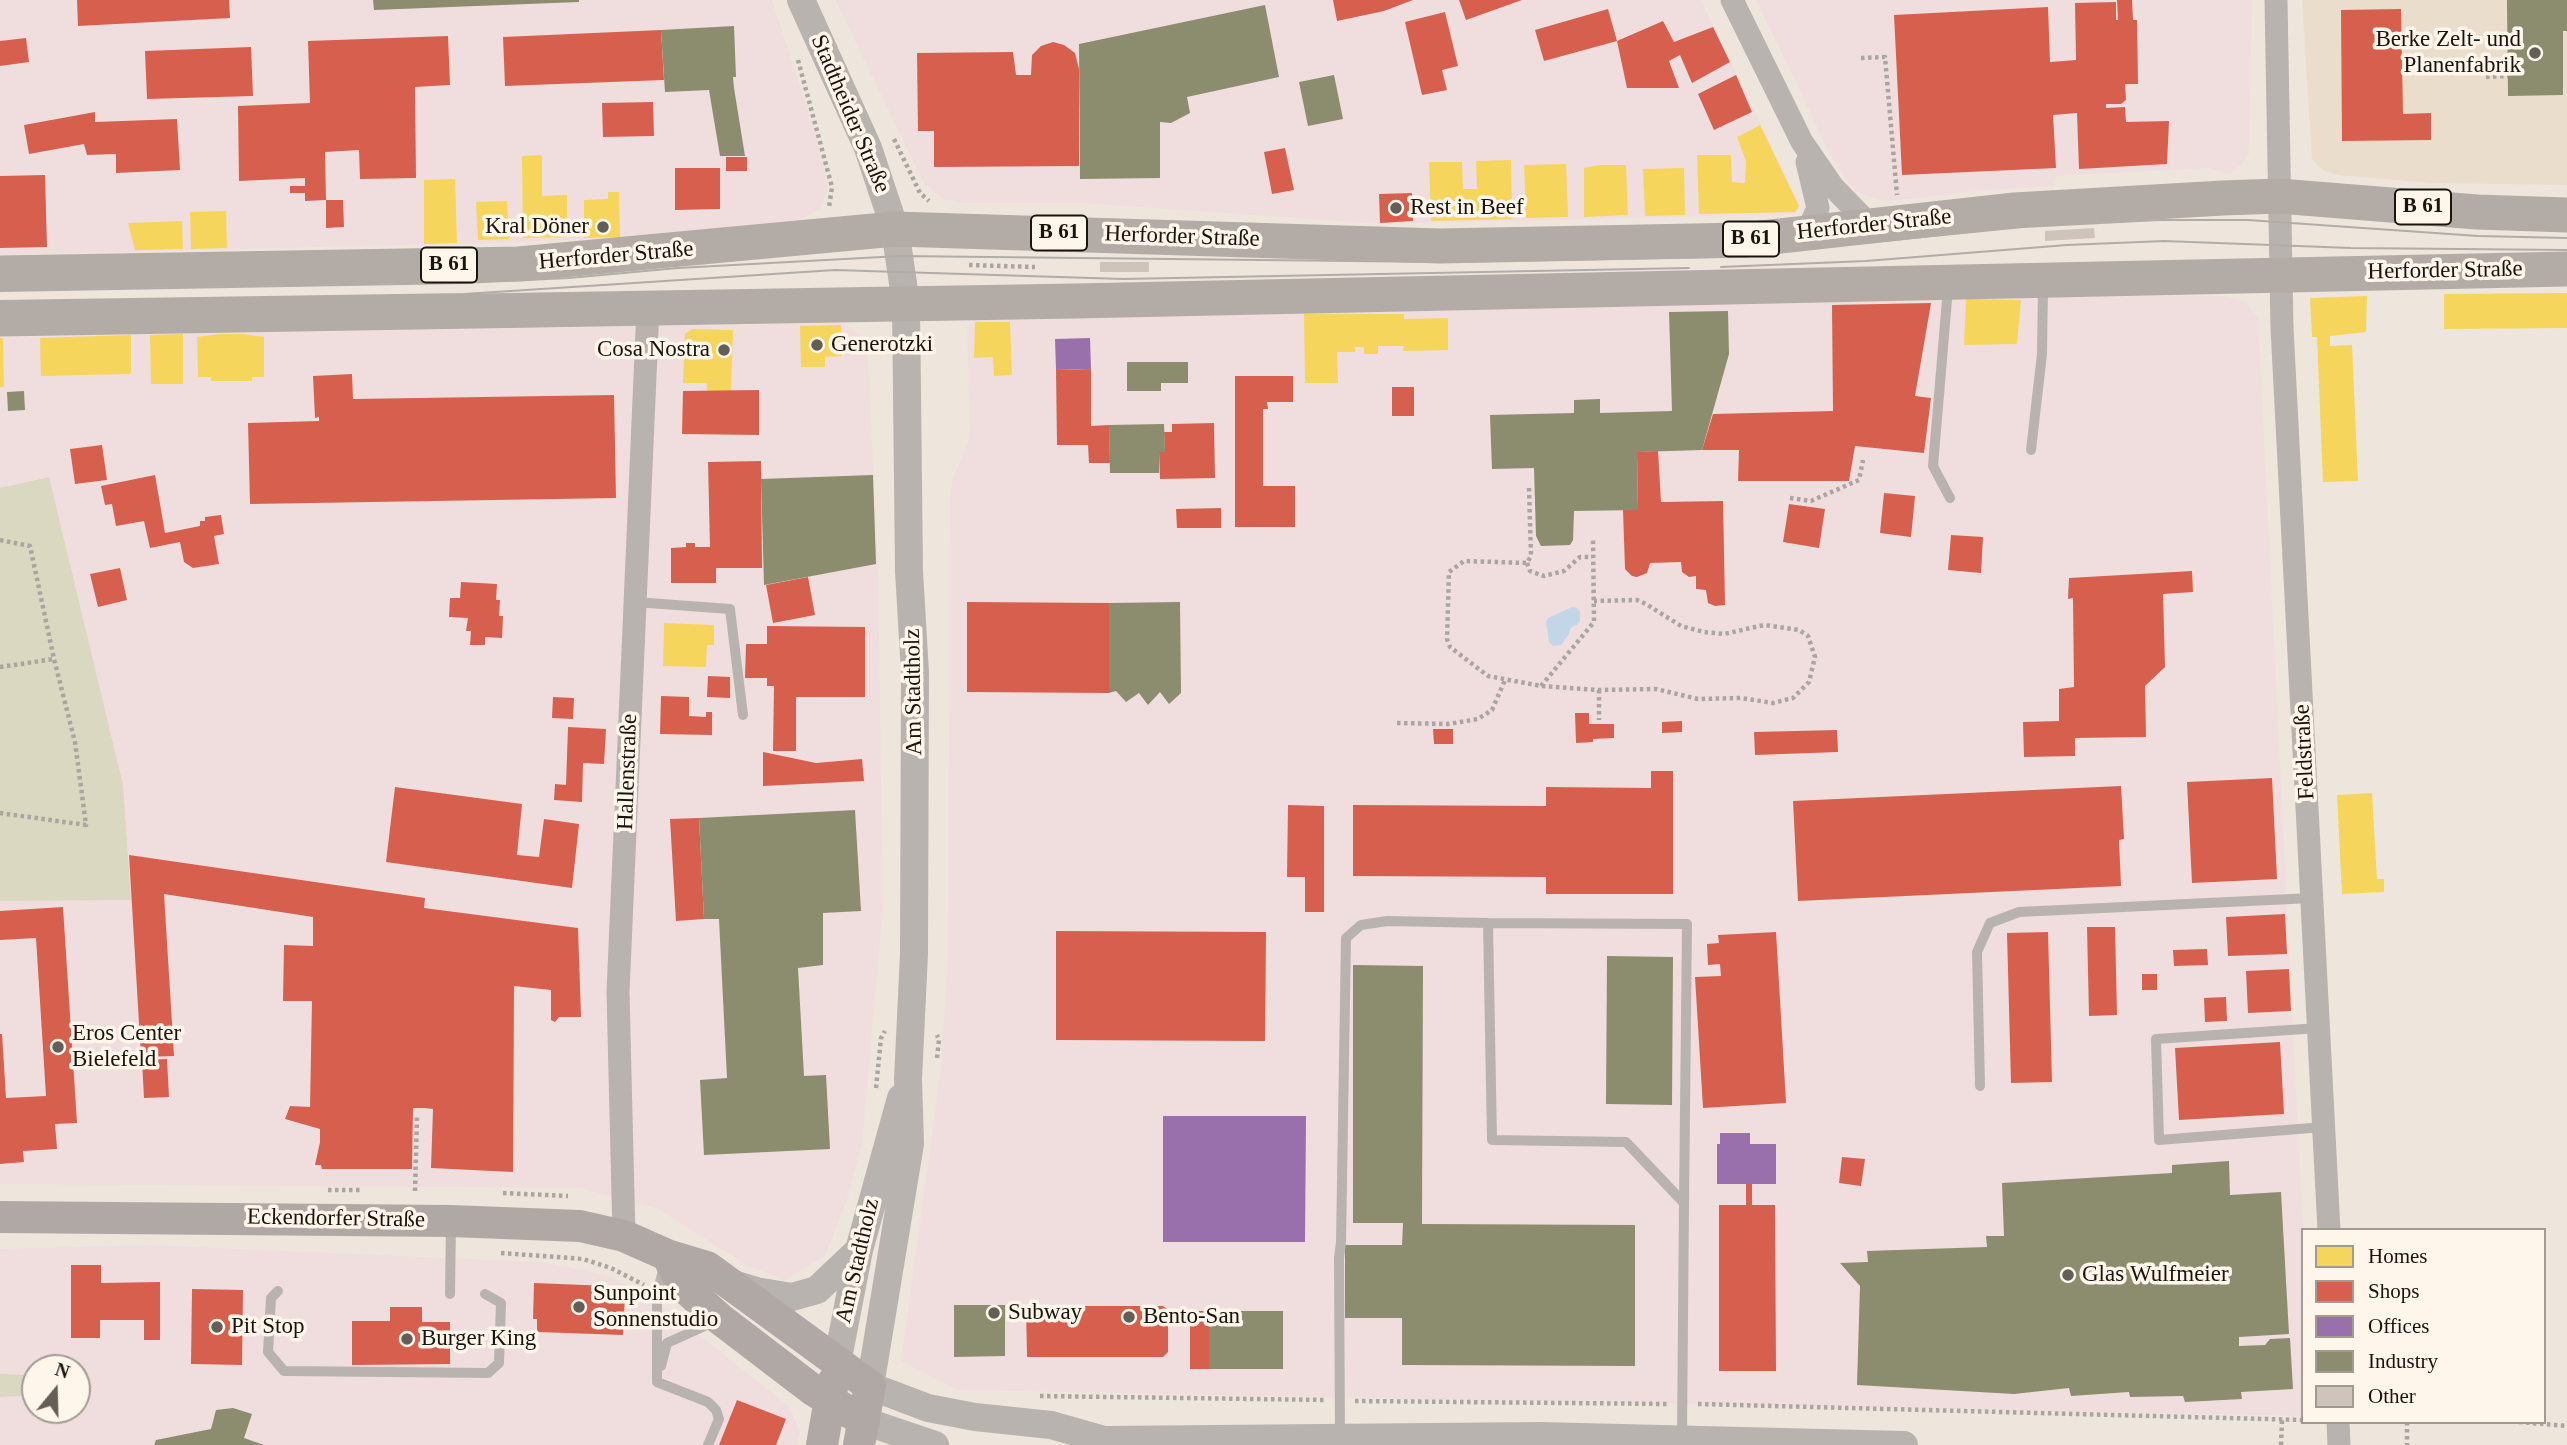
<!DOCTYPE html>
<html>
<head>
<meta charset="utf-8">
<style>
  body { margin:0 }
  #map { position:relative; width:2567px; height:1445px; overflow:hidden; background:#eee6dd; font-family:"Times New Roman",serif }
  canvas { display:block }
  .legend { position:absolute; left:2301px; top:1228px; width:245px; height:196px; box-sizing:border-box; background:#fef5eb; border:2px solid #a29b93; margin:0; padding:9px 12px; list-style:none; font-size:21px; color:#18140e }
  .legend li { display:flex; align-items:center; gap:14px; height:35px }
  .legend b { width:35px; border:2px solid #a29b93 }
  .north { position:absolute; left:21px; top:1354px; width:70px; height:70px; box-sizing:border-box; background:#fef5eb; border:2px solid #a29b93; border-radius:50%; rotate:19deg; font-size:19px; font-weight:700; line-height:28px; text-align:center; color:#18140e }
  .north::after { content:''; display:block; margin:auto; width:24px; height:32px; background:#635e56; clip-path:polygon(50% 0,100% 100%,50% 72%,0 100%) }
</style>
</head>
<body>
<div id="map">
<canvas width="2567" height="1445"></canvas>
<ul class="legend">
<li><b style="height:19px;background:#f6d55c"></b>Homes</li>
<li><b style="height:19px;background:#d6604d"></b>Shops</li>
<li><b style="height:19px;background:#9970ab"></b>Offices</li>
<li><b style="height:19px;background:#8c8c6e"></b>Industry</li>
<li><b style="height:19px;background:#cec4bb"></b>Other</li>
</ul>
<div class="north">N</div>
</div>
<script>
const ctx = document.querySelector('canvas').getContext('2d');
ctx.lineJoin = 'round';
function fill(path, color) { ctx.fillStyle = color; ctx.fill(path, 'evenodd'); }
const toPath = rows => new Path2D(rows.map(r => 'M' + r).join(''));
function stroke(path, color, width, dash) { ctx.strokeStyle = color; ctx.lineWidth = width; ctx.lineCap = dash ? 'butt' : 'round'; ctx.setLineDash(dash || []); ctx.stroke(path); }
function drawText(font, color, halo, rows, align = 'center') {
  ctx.font = font + ' "Times New Roman",serif'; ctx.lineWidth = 7; ctx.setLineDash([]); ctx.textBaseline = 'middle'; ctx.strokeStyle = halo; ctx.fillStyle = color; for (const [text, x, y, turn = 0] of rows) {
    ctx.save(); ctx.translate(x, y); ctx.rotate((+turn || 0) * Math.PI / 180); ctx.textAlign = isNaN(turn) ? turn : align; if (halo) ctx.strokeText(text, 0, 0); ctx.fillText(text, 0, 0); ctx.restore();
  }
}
const commercial = toPath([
  [0,0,772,0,816,135,828,188,821,208,801,220,620,237,523,242,0,255],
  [835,0,1701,0,1800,206,1796,214,1380,224,1082,203,961,203,943,199,924,183],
  [1756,0,2252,0,2249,154,2241,165,2230,174,2209,168,2057,176,2054,186,1986,190,1900,200,1884,201,1860,194,1848,182,1831,156],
  [1942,295,2223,296,2244,301,2258,317,2303,1233,2303,1416,958,1390,901,1361,941,1069,948,958,950,496,953,477,968,443,970,430,967,327,975,320],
  [843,323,862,336,868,359,878,567,883,908,862,1143,847,1200,825,1256,785,1280,748,1266,658,1209,580,1188,0,1184,0,901,131,900,48,477,0,488,0,337],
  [149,1245,542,1262,606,1275,650,1296,790,1407,800,1432,797,1445,0,1445,0,1249],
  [35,1368,77,1368,77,1410,35,1410]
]);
const built = toPath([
  [2302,0,2567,0,2567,185,2431,183,2337,175,2322,170,2312,159]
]);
const green = toPath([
  [49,477,123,785,131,900,0,901,0,488],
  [0,1374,35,1375,35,1395,0,1397]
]);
const water = toPath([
  [1572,607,1577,608,1580,612,1580,621,1577,625,1571,627,1569,634,1561,645,1553,646,1549,642,1546,622,1548,618]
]);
const homes = toPath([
  [1760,125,1799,206,1795,212,1699,214,1697,155,1731,155,1732,182,1745,183,1746,161,1737,137],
  [542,155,542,196,567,195,567,237,523,238,522,156],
  [1511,160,1512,219,1431,221,1429,162,1462,162,1463,189,1477,189,1476,161],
  [1566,164,1568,217,1526,218,1524,165],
  [1600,165,1626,165,1628,215,1584,217,1584,168],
  [1684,168,1685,215,1645,216,1643,169],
  [455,179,457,243,424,244,424,180],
  [608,192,619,192,620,237,584,238,584,200,608,199],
  [507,201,509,239,478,240,476,202],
  [226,211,227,248,191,249,190,212],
  [182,221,183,249,135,250,128,223],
  [2567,293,2567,328,2444,329,2444,294],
  [2367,296,2366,332,2330,336,2330,346,2352,345,2358,481,2323,482,2317,337,2312,337,2310,298],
  [1966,299,2021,300,2017,344,1964,345],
  [1304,314,1404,314,1404,319,1448,318,1448,350,1403,351,1404,346,1378,346,1378,354,1364,354,1364,347,1355,347,1355,352,1337,352,1338,383,1305,383],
  [975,322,1010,322,1012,375,994,376,993,357,974,358],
  [841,325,842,356,825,357,825,367,801,367,800,326],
  [692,329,733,330,731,391,707,392,707,383,683,383,685,334],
  [183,334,183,384,151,384,150,335],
  [219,334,243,334,264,337,264,377,252,377,252,381,211,381,211,377,198,377,197,337],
  [131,335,131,374,41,376,40,338],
  [0,338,3,338,4,387,0,387],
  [664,623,714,625,714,645,707,645,706,667,663,666],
  [2372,793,2377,879,2384,879,2384,892,2342,894,2337,795]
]);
const shops = toPath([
  [77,0,229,0,230,18,78,26],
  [1333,0,1413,0,1384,11,1337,21],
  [1459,0,1522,0,1466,20],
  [2117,0,2132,0,2133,20,2137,20,2138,84,2125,84,2126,100,2121,104,2106,104,2106,108,2125,107,2126,122,2169,121,2167,164,2079,169,2077,113,2053,115,2056,168,1902,175,1894,15,2048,7,2050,62,2076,60,2075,3,2116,2,2116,20,2118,20],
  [1608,9,1617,41,1544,61,1535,30],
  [2401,9,2403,114,2431,113,2431,140,2342,141,2341,10],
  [1445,12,1458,66,1442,70,1447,90,1422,95,1405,22],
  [1663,21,1674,42,1713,27,1730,62,1692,83,1680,55,1669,61,1679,88,1627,88,1617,41],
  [661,30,664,80,505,86,503,37],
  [448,36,450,85,415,87,416,178,360,179,359,150,325,152,326,200,305,201,305,193,290,193,290,186,305,186,305,178,239,181,238,106,310,103,308,41],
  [26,38,29,62,0,66,0,41],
  [1053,42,1064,45,1075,53,1079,69,1079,166,934,167,934,131,918,131,917,53,1013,52,1016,75,1031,75,1032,55,1041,46],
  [251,47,253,96,147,99,145,51],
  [1736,75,1752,112,1714,130,1698,94],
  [653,102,654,136,603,137,602,103],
  [95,112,95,122,177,119,180,170,116,173,116,154,87,155,84,144,29,154,24,125],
  [1285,148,1294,190,1272,194,1264,152],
  [726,157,747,157,747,171,726,171],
  [675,168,720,168,720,209,675,210],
  [45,175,47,247,0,248,0,176],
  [1412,193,1413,221,1380,223,1379,194],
  [326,200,343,200,344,227,326,228],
  [1931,303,1915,396,1931,398,1924,453,1855,446,1849,481,1738,481,1739,450,1702,450,1713,414,1833,411,1832,305],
  [1091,369,1091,426,1109,425,1110,463,1089,463,1088,445,1057,445,1056,370],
  [352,374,353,399,614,395,616,498,250,504,248,423,319,421,319,417,315,418,313,376],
  [1235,376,1293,376,1293,402,1267,402,1268,409,1263,409,1263,486,1295,486,1295,527,1235,527],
  [1392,387,1414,387,1414,416,1392,416],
  [759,390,759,435,682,434,683,391],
  [1214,423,1215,478,1160,479,1159,452,1165,452,1164,432,1172,432,1172,424],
  [102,445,107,480,75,484,70,449],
  [1658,451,1661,502,1723,501,1725,605,1715,606,1708,603,1706,590,1696,589,1696,576,1689,577,1682,572,1681,562,1650,563,1647,573,1637,577,1632,576,1625,569,1623,510,1638,510,1637,452],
  [761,461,762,568,716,568,716,583,671,583,671,548,686,547,686,543,695,543,695,547,710,547,708,462],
  [155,475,165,533,200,526,200,521,205,521,205,517,221,515,224,534,214,536,219,564,193,568,184,562,180,542,150,548,144,521,116,526,112,504,105,505,101,486],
  [1884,493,1915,496,1911,537,1880,533],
  [1789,504,1825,509,1819,548,1783,542],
  [1221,508,1221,528,1177,528,1176,509],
  [1951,535,1983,537,1981,573,1948,570],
  [120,568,127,600,98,607,90,574],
  [2192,571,2193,592,2163,594,2165,667,2145,686,2146,737,2075,738,2075,756,2024,757,2023,722,2059,721,2059,689,2074,687,2073,598,2068,599,2069,578],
  [808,577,815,615,773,623,766,585],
  [461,582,497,584,496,600,500,600,499,616,503,616,502,638,485,637,485,645,470,645,471,631,466,631,468,618,449,617,450,598,460,598],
  [967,602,1109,603,1109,693,967,692],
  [767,626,865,627,865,697,796,697,796,751,773,751,774,686,767,686,767,678,745,678,746,644,767,644],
  [708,676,730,677,730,698,707,697],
  [661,696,689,697,689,716,706,717,706,712,712,712,712,735,660,734],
  [553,697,574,698,573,719,552,718],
  [1575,713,1589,713,1589,724,1614,724,1614,738,1593,739,1593,742,1576,743],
  [1682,721,1682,732,1662,733,1662,722],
  [568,727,606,729,604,764,583,763,582,802,554,800,555,784,566,785],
  [1433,729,1453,729,1453,744,1434,744],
  [1837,730,1838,752,1755,755,1754,732],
  [763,752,816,763,862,759,864,781,763,786],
  [1651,771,1673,771,1673,894,1546,894,1546,877,1353,876,1353,805,1546,806,1546,787,1651,788],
  [2272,778,2277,879,2192,883,2187,782],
  [2121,786,2124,839,2119,840,2121,886,1798,901,1793,801],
  [395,787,522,804,517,855,539,857,544,819,579,824,572,888,386,862],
  [1288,805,1324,806,1324,912,1305,912,1305,877,1287,877],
  [699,818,704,919,676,921,670,819],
  [129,855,425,898,424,908,578,928,581,1017,559,1017,555,1022,551,1020,551,990,514,986,513,1172,431,1168,433,1109,424,1108,413,1108,412,1169,322,1169,321,1165,315,1165,320,1142,320,1129,285,1119,290,1106,310,1107,312,1001,283,1001,284,945,313,946,313,917,164,894,174,1056,141,1057],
  [63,907,77,1123,55,1124,57,1149,23,1151,24,1162,0,1164,0,1034,2,1034,6,1098,46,1096,36,938,0,940,0,911],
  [2285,914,2287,954,2228,956,2226,917],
  [2087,927,2115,927,2117,1015,2089,1016],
  [1056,931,1266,932,1265,1041,1056,1040],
  [1776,932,1786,1103,1703,1108,1695,977,1721,976,1720,964,1708,965,1707,944,1719,943,1718,935],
  [2048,932,2052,1082,2011,1083,2007,933],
  [2207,949,2208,965,2174,966,2173,950],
  [2289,969,2291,1011,2248,1013,2246,971],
  [2142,974,2157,974,2157,990,2142,990],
  [2226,997,2227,1021,2205,1022,2204,998],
  [2280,1042,2284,1114,2179,1120,2175,1048],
  [167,1059,169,1097,144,1098,142,1060],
  [1842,1157,1865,1159,1861,1186,1839,1183],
  [1746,1184,1752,1184,1752,1205,1775,1205,1776,1371,1719,1371,1719,1205,1746,1205],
  [71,1265,101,1265,101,1283,160,1282,160,1340,144,1340,144,1320,100,1320,100,1338,71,1338],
  [534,1283,609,1286,608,1294,625,1294,623,1335,537,1332,537,1319,533,1319],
  [192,1289,243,1290,242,1365,191,1364],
  [1026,1306,1163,1306,1168,1310,1168,1352,1163,1357,1027,1357],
  [390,1307,422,1307,422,1322,450,1322,450,1364,352,1365,352,1321,390,1321],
  [1190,1311,1209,1311,1209,1369,1190,1369],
  [737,1400,786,1419,776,1445,719,1445]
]);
const offices = toPath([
  [1090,338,1091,369,1056,370,1055,339],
  [1163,1116,1306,1116,1305,1242,1163,1242],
  [1720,1133,1750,1133,1750,1144,1776,1144,1776,1184,1717,1184,1717,1144,1720,1144]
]);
const industry = toPath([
  [373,0,579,0,579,2,374,10],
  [2507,0,2567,0,2567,31,2563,31,2563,95,2508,96],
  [1265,5,1279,77,1187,97,1190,113,1171,123,1160,122,1160,178,1080,179,1079,44],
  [734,26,736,77,733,77,734,88,745,156,720,156,709,90,665,92,661,30],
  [1334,75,1343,119,1308,126,1299,82],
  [1728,311,1729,354,1702,450,1637,452,1638,510,1574,511,1573,540,1570,545,1541,546,1536,536,1534,468,1492,469,1490,415,1574,413,1574,400,1600,399,1600,413,1672,411,1669,312],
  [1127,362,1188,362,1188,383,1161,383,1161,391,1127,391],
  [24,391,25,410,8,411,7,392],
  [1164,424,1165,452,1159,452,1159,473,1110,473,1109,425],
  [873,475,876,564,764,585,761,479],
  [1180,602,1181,693,1169,704,1160,692,1148,705,1139,693,1126,702,1116,691,1109,693,1109,603],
  [855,810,861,911,823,913,823,965,798,968,804,1076,826,1075,830,1149,704,1155,700,1080,727,1078,719,919,704,919,699,818],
  [1607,956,1673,957,1672,1105,1606,1104],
  [1353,965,1423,966,1422,1224,1635,1225,1635,1366,1402,1365,1402,1318,1345,1318,1345,1245,1402,1245,1403,1223,1353,1223],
  [2229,1161,2230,1195,2281,1192,2289,1334,2239,1337,2239,1346,2265,1345,2270,1339,2290,1338,2293,1389,2241,1392,2242,1399,2185,1402,2183,1396,2130,1397,2129,1392,2071,1396,2069,1388,2014,1394,1857,1385,1860,1286,1840,1263,1868,1262,1867,1251,1987,1247,1986,1236,2004,1236,2002,1183,2172,1173,2172,1165],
  [954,1305,1005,1305,1005,1356,954,1357],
  [1209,1311,1283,1311,1283,1369,1209,1369],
  [233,1408,252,1414,244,1438,264,1445,154,1445,156,1440,211,1429,216,1410]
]);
const building = toPath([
  [2094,228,2095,238,2045,241,2045,231],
  [1100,262,1149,262,1149,272,1100,272]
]);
const path = toPath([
  [1861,58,1885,57,1897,195],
  [798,60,832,187,829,207],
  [2486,77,2508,76],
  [894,139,920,193,929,201],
  [969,265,1035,267],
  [1529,488,1531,556,1527,563,1464,561,1449,572,1447,639,1450,647,1488,676,1541,686,1599,690,1656,689,1698,699,1741,698,1773,703,1793,698,1809,682,1815,657,1808,636,1799,630,1764,625,1724,634,1704,632,1681,626,1646,604,1637,600,1594,601],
  [1790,498,1811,501,1859,480,1863,460],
  [0,540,30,546,54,659,75,742,86,825,0,813],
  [1527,563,1530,571,1544,576,1564,571,1580,557,1592,557],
  [0,667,54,659],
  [1541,686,1594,622,1593,540],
  [1599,690,1599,720],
  [1397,723,1448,724,1478,719,1492,710,1505,680],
  [937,1058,939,1040,937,1035],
  [876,1088,881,1038,885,1031],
  [328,1190,361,1190],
  [415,1191,417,1117],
  [503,1193,568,1196],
  [501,1253,583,1259,611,1268,644,1285],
  [1040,1396,1326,1400],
  [1355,1401,1669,1404],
  [1698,1404,2303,1420],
  [2407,1422,2407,1445],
  [2519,1422,2567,1426],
  [2281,1445,2282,1420]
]);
const service = toPath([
  [1948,288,1933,466,1950,498],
  [2031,450,2042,354,2043,286],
  [635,602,730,609,743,715],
  [1488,923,1687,924,1684,1203],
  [2319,1028,2156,1039,2159,1140,2324,1127],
  [1980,1086,1977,952,1990,923,2019,912,2312,898],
  [278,1291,271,1298,268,1352,284,1371,488,1373,499,1363,501,1303,485,1294],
  [450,1294,451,1224],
  [661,1366,667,1343,718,1320],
  [657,1382,657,1293,664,1267],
  [657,1382,708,1402,716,1410,719,1419,708,1445],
  [1340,1438,1339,1258,1341,1242,1346,938,1361,925,1387,921,1488,923,1492,1140,1626,1142,1684,1203,1682,1437]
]);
const minor = toPath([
  [1732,0,1802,142,1833,187,1870,225],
  [2276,0,2282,328,2329,1230],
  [1807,162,1818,208,1807,232],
  [624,1236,618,992,648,308],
  [2338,1422,2339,1445]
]);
const tertiary = toPath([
  [801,0,868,148,895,229,906,304,909,571,915,673,914,954,908,1079,910,1144,870,1386,928,1408,975,1417,1051,1425,1104,1440],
  [733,1284,756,1291,792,1297,817,1290,859,1250],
  [837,1363,859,1250,901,1098],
  [864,1421,935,1445],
  [1088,1444,1104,1440,1540,1436,1904,1445]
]);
const secondary = toPath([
  [0,1217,451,1221,580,1226,624,1236,667,1255,707,1267,870,1386,859,1445],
  [667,1255,683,1286,720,1319,813,1390,864,1421],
  [822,1445,833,1382]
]);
const primary = toPath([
  [0,273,519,264,895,229,1440,246,1744,240,2015,210,2223,198,2279,196,2477,212,2567,215],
  [0,319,1076,301,2567,269]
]);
const tram = toPath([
  [1721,267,1866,261,2067,245,2164,241,2351,248,2567,250],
  [0,291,462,283,569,278,678,268,900,256,1440,262,1723,257,2023,227,2159,220,2248,220,2478,236,2567,238],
  [0,301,464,294,835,270,1123,279,1689,268]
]);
const markers = [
  [2535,53,7,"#635e56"],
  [1396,208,7,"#635e56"],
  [603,227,7,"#635e56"],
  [817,345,7,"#635e56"],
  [724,350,7,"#635e56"],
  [58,1047,7,"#635e56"],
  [2068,1275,7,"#635e56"],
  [579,1307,7,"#635e56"],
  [994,1313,7,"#635e56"],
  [1129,1317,7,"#635e56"],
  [217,1327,7,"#635e56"],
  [407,1339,7,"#635e56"]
];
const shields = [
  [2423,207,56],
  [1059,233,56],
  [1751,239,56],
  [449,265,56]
];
const shieldNames = [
  ["B 61",2423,207],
  ["B 61",1059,233],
  ["B 61",1751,239],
  ["B 61",449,265]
];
const poiNames = [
  ["Berke Zelt- und",2521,40,"right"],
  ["Planenfabrik",2521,66,"right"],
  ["Rest in Beef",1410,208],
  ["Kral Döner",589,227,"right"],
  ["Generotzki",831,345],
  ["Cosa Nostra",710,350,"right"],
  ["Eros Center",72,1034],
  ["Bielefeld",72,1060],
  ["Glas Wulfmeier",2082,1275],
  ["Sunpoint",593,1294],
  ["Sonnenstudio",593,1320],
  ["Subway",1008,1313],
  ["Bento-San",1143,1317],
  ["Pit Stop",231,1327],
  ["Burger King",421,1339]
];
const streetNames = [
  ["Stadtheider Straße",850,114,67],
  ["Herforder Straße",1874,225,-6],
  ["Herforder Straße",1182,237,2],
  ["Herforder Straße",616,256,-5],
  ["Herforder Straße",2445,271,-1],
  ["Am Stadtholz",914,692,-91],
  ["Feldstraße",2305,752,-93],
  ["Hallenstraße",628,772,-88],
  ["Eckendorfer Straße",336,1219,1],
  ["Am Stadtholz",858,1261,-77]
];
fill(commercial, '#f0dede');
fill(built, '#ebddcc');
fill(green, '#dad8c0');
fill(water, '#c3d6e8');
fill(homes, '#f6d55c');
fill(shops, '#d6604d');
fill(offices, '#9970ab');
fill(industry, '#8c8c6e');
fill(building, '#cec4bb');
stroke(path, '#aba5a1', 4.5, [3.5, 3.5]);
stroke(service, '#b9b3af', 10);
stroke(minor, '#b9b3af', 23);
stroke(tertiary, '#b9b3af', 28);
stroke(secondary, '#b0a8a4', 32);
stroke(primary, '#b3aba6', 35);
stroke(tram, '#b2aca7', 2);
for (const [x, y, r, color] of markers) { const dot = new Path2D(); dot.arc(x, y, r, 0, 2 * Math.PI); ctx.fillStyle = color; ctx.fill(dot); stroke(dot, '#fef5eb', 2.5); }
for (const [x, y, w] of shields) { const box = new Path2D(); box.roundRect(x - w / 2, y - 17.5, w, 35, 5); ctx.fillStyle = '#fef5eb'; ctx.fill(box); stroke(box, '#18140e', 2); }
drawText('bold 21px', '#18140e', null, shieldNames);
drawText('23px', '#18140e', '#fef5eb', poiNames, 'left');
drawText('23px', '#18140e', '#fef5eb', streetNames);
</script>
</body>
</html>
